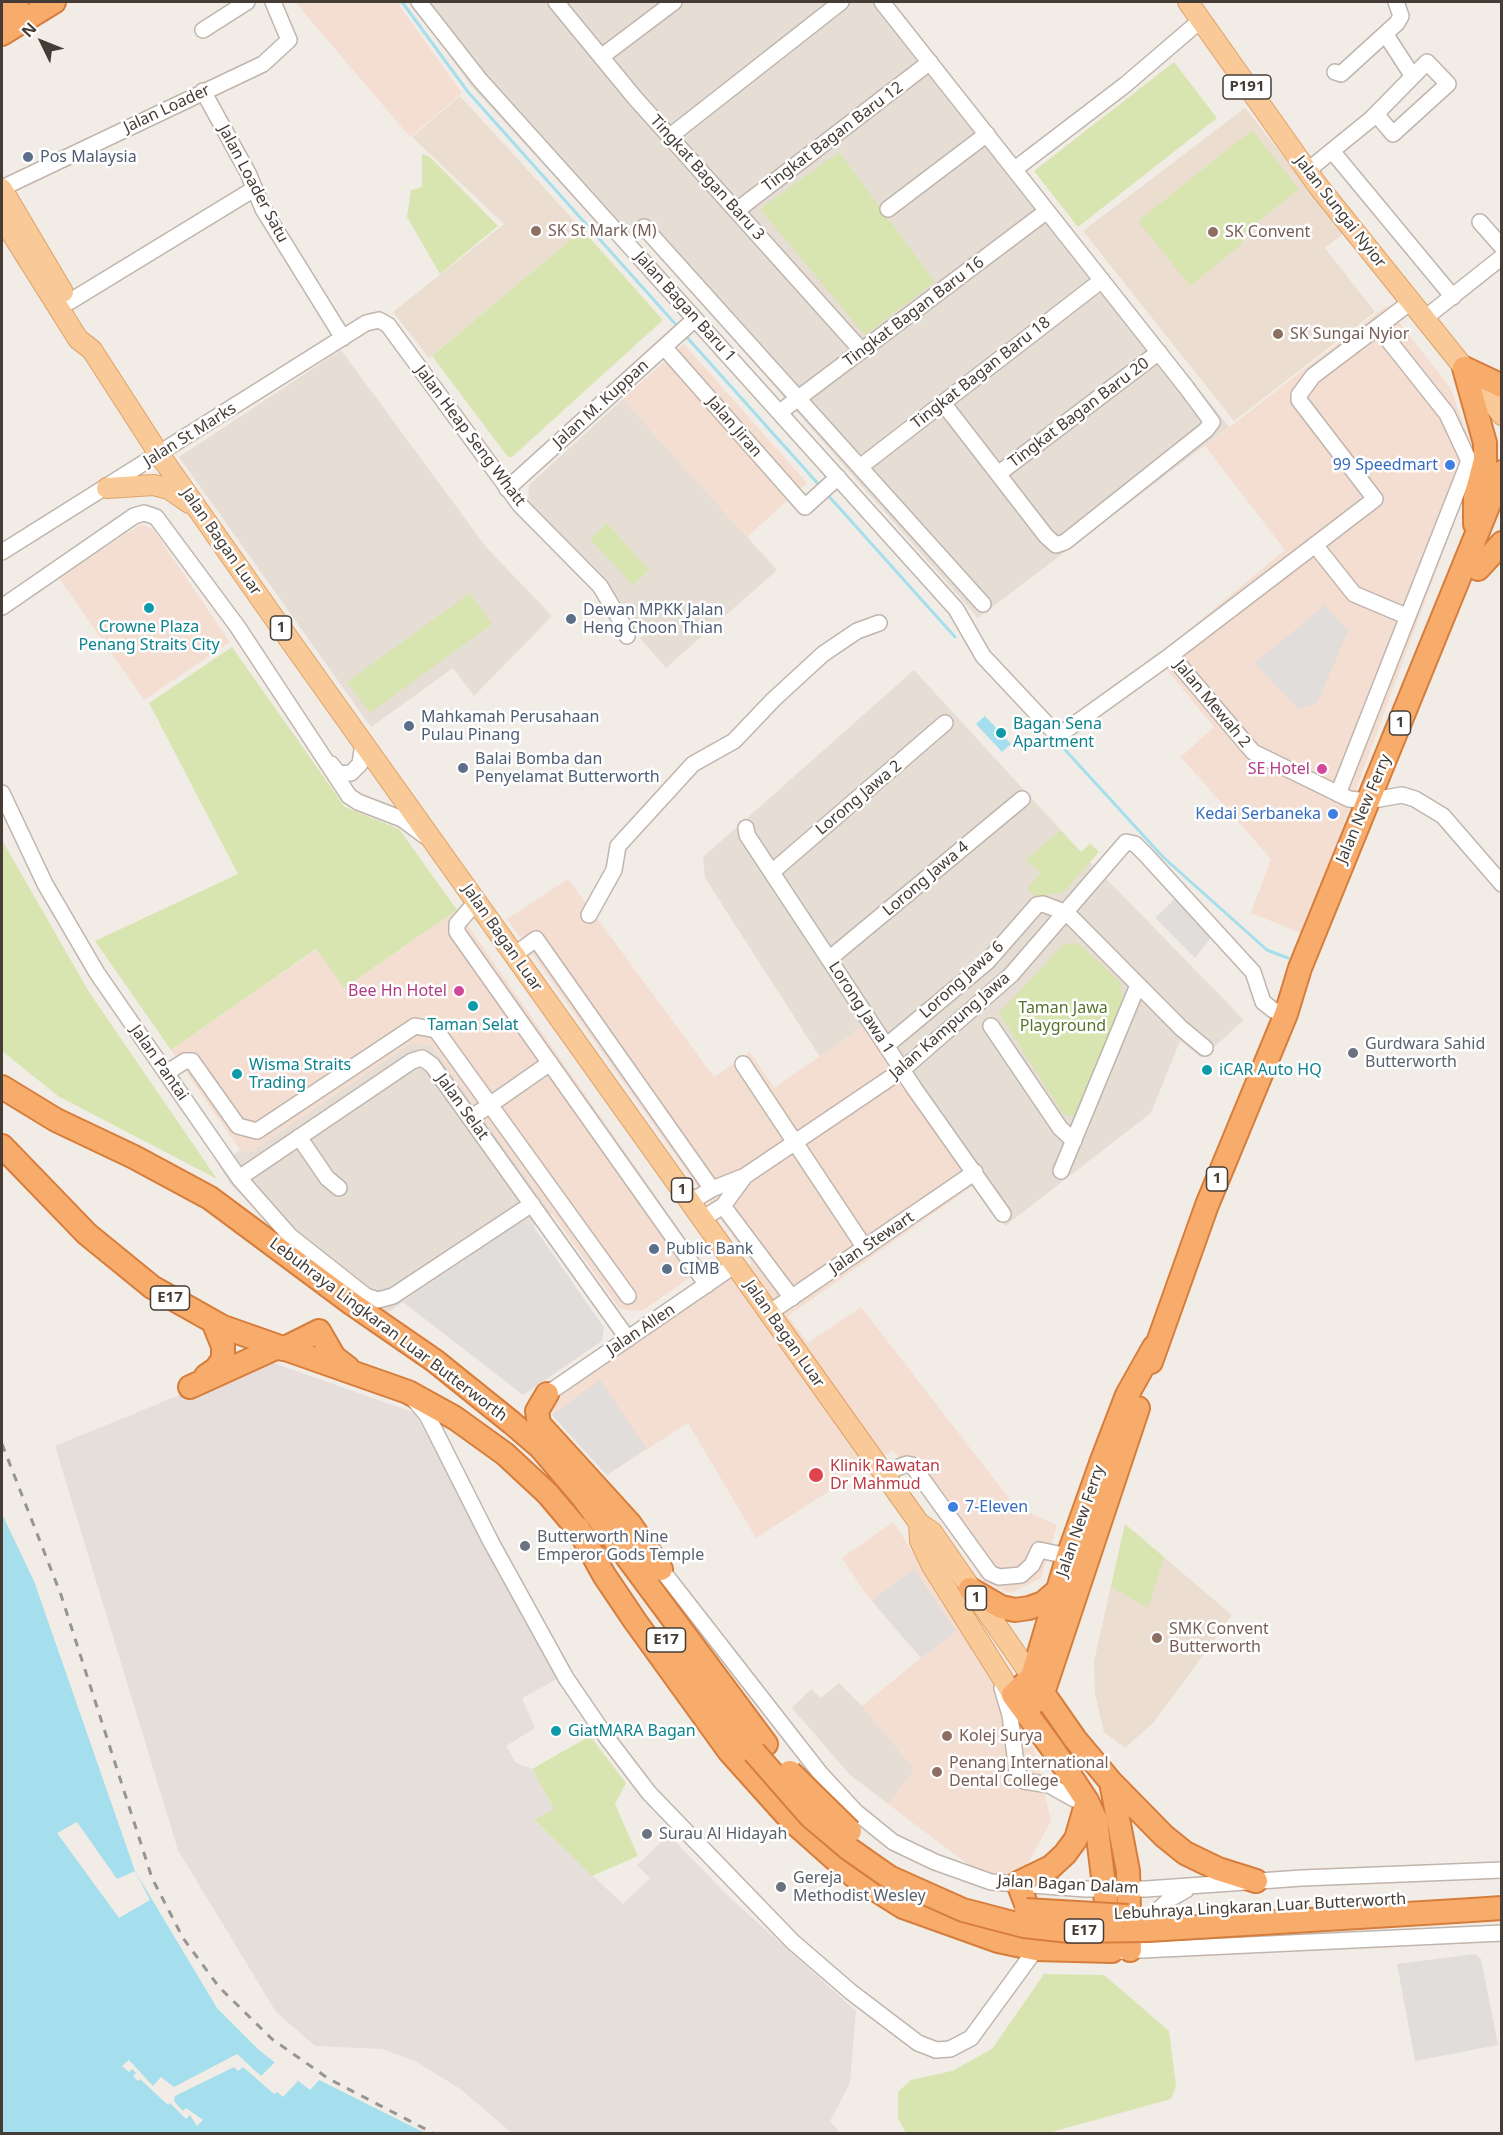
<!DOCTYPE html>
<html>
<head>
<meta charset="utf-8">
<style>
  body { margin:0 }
  #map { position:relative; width:1503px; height:2135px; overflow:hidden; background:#f2ece6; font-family:"Noto Sans",sans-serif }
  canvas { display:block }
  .frame { position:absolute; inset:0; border:3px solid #453c36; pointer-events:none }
  .north { position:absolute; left:12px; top:12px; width:60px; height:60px; -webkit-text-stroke:4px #fff; paint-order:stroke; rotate:313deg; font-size:16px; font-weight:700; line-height:24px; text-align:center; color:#453c36 }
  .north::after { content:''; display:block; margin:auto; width:21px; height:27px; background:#453c36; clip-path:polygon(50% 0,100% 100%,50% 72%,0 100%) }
</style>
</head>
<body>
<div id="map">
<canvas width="1503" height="2135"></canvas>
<div class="frame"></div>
<div class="north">N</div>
</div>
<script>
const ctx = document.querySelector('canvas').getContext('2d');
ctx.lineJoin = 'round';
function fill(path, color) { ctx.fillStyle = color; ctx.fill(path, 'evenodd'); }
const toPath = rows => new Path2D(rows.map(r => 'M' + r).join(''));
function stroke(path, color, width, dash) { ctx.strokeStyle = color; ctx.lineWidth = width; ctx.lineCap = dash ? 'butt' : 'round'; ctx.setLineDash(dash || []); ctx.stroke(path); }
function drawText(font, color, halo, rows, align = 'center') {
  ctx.font = font + ' "Noto Sans",sans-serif'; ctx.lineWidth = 5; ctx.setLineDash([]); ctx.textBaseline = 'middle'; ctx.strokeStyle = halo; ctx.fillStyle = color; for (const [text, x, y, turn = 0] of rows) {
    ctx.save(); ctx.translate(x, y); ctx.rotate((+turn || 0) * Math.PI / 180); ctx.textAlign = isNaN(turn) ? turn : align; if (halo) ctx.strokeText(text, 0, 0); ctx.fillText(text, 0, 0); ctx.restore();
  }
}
const residential = toPath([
  [411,2,892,2,1229,427,978,618,641,235,620,248,471,86],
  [341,350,486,547,552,616,474,696,453,668,371,727,179,457],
  [623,399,777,570,666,668,640,638,644,635,601,574,528,501,529,485],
  [914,670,1092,864,1244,1020,1202,1058,1180,1041,1151,1113,1005,1226,862,1027,820,1057,705,878,703,857],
  [411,1043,432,1046,552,1214,533,1226,517,1224,384,1315,277,1231,231,1185,219,1166,240,1150,249,1153],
  [839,1683,862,1706,915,1769,888,1804,849,1774,792,1708,811,1689,821,1698]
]);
const commercial = toPath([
  [295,2,404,2,399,5,462,93,410,137],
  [1386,306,1450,387,1477,460,1303,934,1251,913,1271,859,1181,757,1214,727,1156,657,1285,550,1205,446],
  [684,344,807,483,747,537,623,399],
  [141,524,153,529,230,642,144,700,59,578],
  [568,879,714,1077,750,1052,774,1088,862,1027,975,1184,788,1316,808,1343,861,1307,1015,1506,1057,1525,1041,1578,1011,1593,985,1583,893,1450,756,1538,688,1423,607,1475,552,1415,556,1399,752,1263,507,919],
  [457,910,705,1267,642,1311,620,1309,432,1046,411,1043,249,1153,240,1150,171,1050,317,949,344,988],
  [893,1522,971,1641,1034,1748,1051,1821,1022,1874,986,1878,888,1804,915,1769,862,1706,921,1658,868,1597,842,1558]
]);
const industrial = toPath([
  [265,1360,415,1413,557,1679,522,1698,535,1728,506,1746,516,1763,532,1769,554,1809,534,1821,623,1904,650,1878,637,1865,669,1835,728,1896,856,2011,850,2083,830,2121,840,2133,512,2133,459,2088,415,2061,382,2049,315,2046,276,2012,178,1850,55,1446]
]);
const education = toPath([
  [460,96,580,227,572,234,575,237,429,358,393,312,504,224,412,137],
  [1245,108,1344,233,1325,248,1375,312,1234,421,1083,231],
  [1125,1524,1232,1615,1155,1721,1125,1748,1104,1732,1095,1694,1094,1661]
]);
const green = toPath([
  [1174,62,1217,118,1078,227,1034,171],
  [1252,130,1299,189,1239,237,1243,243,1190,286,1138,221],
  [839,152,935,282,865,335,760,209],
  [422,154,430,157,498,226,440,274,407,217,411,190,422,187],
  [580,227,663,320,512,457,508,457,432,356,574,237,572,234],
  [607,523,649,570,633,585,590,539],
  [470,593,492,624,370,713,347,682],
  [232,647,345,807,399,829,457,910,344,988,316,949,171,1050,95,941,238,874,149,703],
  [1060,830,1081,852,1090,844,1099,852,1063,893,1035,896,1027,888,1041,873,1026,860],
  [2,840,89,992,217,1179,58,1096,2,1051],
  [1079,943,1120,982,1123,998,1076,1117,1063,1114,999,1013,1064,944],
  [1125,1524,1164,1557,1148,1608,1111,1587],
  [590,1736,626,1783,615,1804,638,1856,592,1876,534,1820,554,1809,532,1769],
  [1044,1974,1104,1975,1169,2031,1176,2086,1171,2099,1048,2133,906,2133,898,2118,898,2092,911,2080,952,2071,992,2049]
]);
const parking = toPath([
  [1325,605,1348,631,1317,703,1298,709,1255,663],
  [1179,895,1214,934,1195,958,1155,918],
  [517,1224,533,1226,604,1327,602,1341,523,1395,403,1302],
  [600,1380,646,1448,607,1475,552,1415],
  [914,1569,956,1631,921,1658,872,1601],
  [1475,1954,1481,1959,1498,2045,1415,2061,1397,1964]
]);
const water = toPath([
  [985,716,1011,744,1002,752,976,724],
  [2,1514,34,1581,135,1871,217,2008,259,2050,310,2090,319,2080,425,2133,2,2133]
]);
const pier = toPath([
  [77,1822,117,1879,135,1871,150,1900,119,1918,57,1833],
  [237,2054,261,2076,276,2061,298,2081,283,2097,277,2092,274,2094,243,2067,238,2071,234,2067,175,2096,174,2101,183,2111,186,2108,203,2120,197,2126,190,2115,186,2119,170,2103,168,2105,140,2079,138,2081,133,2076,136,2073,132,2069,129,2072,122,2066,129,2060,153,2086,161,2077,174,2087]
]);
const stream = toPath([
  [402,2,468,92,678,327],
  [684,334,820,486],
  [826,493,955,637],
  [1057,741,1163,857,1267,950,1288,958]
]);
const minor = toPath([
  [419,2,480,80,956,609,983,656,1058,736,1171,655,1375,499,1299,400,1299,395,1313,376,1412,301],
  [556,2,635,98,862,351],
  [882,2,1186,387,1212,422,1206,430,1065,542,1056,545,1046,536,943,403],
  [203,30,247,2],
  [1386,35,1412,75],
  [601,57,674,2],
  [1335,72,1341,74,1397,23,1401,16,1396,2],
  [203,91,248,173,263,209,343,338],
  [669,137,841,2],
  [1332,151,1453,297],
  [1015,169,1125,85,1201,20],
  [1307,171,1371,119,1427,62,1448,84,1393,134,1376,114],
  [2,188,263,64,289,40,273,2],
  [888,209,987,134],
  [736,211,930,62],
  [1480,222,1502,247],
  [644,227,983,604],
  [69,302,254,189],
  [1425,318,1502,257],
  [664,347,805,507,838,477],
  [780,412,1047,211],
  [860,467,1102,280],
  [998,474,1159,352],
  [507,489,695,319],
  [1315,545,1354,594,1406,616],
  [2,552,366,323,379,320,388,325,520,505,600,586,625,628,627,636],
  [2,607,134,516,144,513,156,517,237,626,349,796,358,802,402,819,425,836],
  [1171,655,1253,752,1349,799,1368,801,1402,795,1415,799,1443,816,1502,884],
  [331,764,339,774,351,773,360,764,363,743],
  [2,793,45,884,97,973,239,1178,290,1236,366,1296,378,1300,393,1296,532,1204],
  [1338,794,1469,461,1447,414,1378,327],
  [746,828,747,835,914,1088,1003,1214],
  [772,872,945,723],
  [476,902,457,924,457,932,707,1285],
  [589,915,614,870,618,846,693,764,734,741,773,700,823,654,857,631,879,623],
  [514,955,536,939,712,1189],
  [829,959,1022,799],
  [991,1026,1060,1128,1074,1141],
  [886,1046,987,962,1037,905,1043,904,1067,913,1181,1028,1205,1048],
  [743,1064,865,1248],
  [166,1073,185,1061,192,1061,238,1126,257,1131,415,1026,436,1030,628,1296],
  [471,1118,550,1063],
  [299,1137,327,1178,339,1188],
  [1061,1171,1138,985],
  [239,1178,412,1061,422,1058,432,1065,628,1339],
  [690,1202,712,1189,745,1176,902,1070,1011,975,1126,842,1135,844,1146,855,1253,972,1263,1002,1273,1010,1286,1014],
  [723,1206,792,1298],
  [702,1219,723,1206,745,1176],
  [769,1313,975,1172],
  [547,1394,735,1265],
  [415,1401,427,1415,491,1542,566,1678,607,1738,649,1793,793,1942,851,1992,918,2043,936,2050,950,2049,971,2038,1036,1949],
  [883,1473,907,1464,912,1465,990,1573,999,1577,1021,1575,1032,1565,1039,1550,1068,1556],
  [661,1569,820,1773,856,1812,893,1842,935,1862,991,1882,1086,1889,1146,1889,1302,1878,1502,1870],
  [1002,1688,1010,1715,1017,1772,1024,1781,1049,1785,1074,1799,1087,1801],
  [1159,1936,1154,1925,1157,1911,1170,1899,1186,1890],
  [1121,1951,1502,1933]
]);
const major = toPath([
  [1188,2,1318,186,1502,415],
  [2,189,63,292],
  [2,218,78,339,92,350,159,454,279,625,919,1523,932,1532,1032,1677],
  [107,488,154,485,169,489,189,503],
  [919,1523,920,1541,932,1566,1013,1695]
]);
const highway = toPath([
  [2,11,17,2],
  [2,34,54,2],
  [1464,368,1485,443,1485,460,1475,498,1475,524],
  [1464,368,1502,386],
  [1478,569,1502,543],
  [2,1087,56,1120,134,1157,210,1198,351,1303,435,1361,512,1423,541,1448,581,1495,766,1744],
  [2,1146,87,1234,152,1287,223,1327,408,1392,455,1418,505,1454,548,1494,586,1539],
  [283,1349,319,1331,334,1357,348,1368],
  [1151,1362,1207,1205,1286,1014,1300,968,1502,472],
  [206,1376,216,1369,223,1359,223,1346,214,1324],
  [190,1387,278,1347],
  [547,1394,537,1411,539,1424,630,1524,661,1569],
  [578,1528,604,1575,635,1621,729,1751,790,1819,854,1876,903,1907,998,1941,1036,1949,1112,1951,1096,1820,1087,1801,1052,1748,1013,1695,1032,1677,1068,1556,1101,1463,1127,1395,1154,1347],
  [970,1589,1001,1607,1015,1610,1029,1608,1043,1603,1057,1591],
  [666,1640,744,1739],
  [1036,1683,1075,1739,1111,1782,1164,1836,1185,1853,1218,1869,1256,1881],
  [1026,1711,1043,1693,1138,1408],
  [1111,1782,1128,1871,1130,1950],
  [1472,1910,1502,1908],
  [1024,1927,1028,1909,1018,1883,1051,1867,1065,1854,1076,1839,1087,1801]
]);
const rail = toPath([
  [2,1444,61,1595,152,1878,183,1938,219,1987,272,2039,329,2079,435,2134]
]);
const highwayBridge = toPath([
  [754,1752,810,1816,849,1849,889,1877,963,1910,1024,1926,1069,1931,1148,1930,1472,1910],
  [790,1772,850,1831],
  [1026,1910,1128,1916]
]);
const markers = [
  [28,157,6,"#5c6f8a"],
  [536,231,6,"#8d6e63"],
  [1213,232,6,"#8d6e63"],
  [1278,334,6,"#8d6e63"],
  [1450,465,6,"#3f7fe0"],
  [149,608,6,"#0f9aa8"],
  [571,619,6,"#5c6f8a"],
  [409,726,6,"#5c6f8a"],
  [1001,733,6,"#0f9aa8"],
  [463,768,6,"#5c6f8a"],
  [1322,769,6,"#d1479c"],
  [1333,814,6,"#3f7fe0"],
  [459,991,6,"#d1479c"],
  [473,1006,6,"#0f9aa8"],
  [1353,1053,6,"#6b7280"],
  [1207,1070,6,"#0f9aa8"],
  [237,1074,6,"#0f9aa8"],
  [654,1249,6,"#5c6f8a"],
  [667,1269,6,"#5c6f8a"],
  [816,1475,8,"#e0444e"],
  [953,1507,6,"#3f7fe0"],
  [525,1546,6,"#6b7280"],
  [1157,1638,6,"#8d6e63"],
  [556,1731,6,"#0f9aa8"],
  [947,1736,6,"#8d6e63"],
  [937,1772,6,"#8d6e63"],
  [647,1834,6,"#6b7280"],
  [781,1887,6,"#6b7280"]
];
const shields = [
  [1247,87,48],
  [281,628,21],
  [1400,723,21],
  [1217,1179,21],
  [682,1190,21],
  [170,1298,39],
  [976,1598,21],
  [666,1640,39],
  [1084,1931,39]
];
const shieldNames = [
  ["P191",1247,87],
  ["1",281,628],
  ["1",1400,723],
  ["1",1217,1179],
  ["1",682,1190],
  ["E17",170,1298],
  ["1",976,1598],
  ["E17",666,1640],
  ["E17",1084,1931]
];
const streetNames = [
  ["Jalan Loader",167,109,-25],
  ["Tingkat Bagan Baru 12",833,137,-37],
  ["Tingkat Bagan Baru 3",707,178,48],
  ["Jalan Loader Satu",253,184,62],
  ["Jalan Sungai Nyior",1340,212,52],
  ["Jalan Bagan Baru 1",685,307,48],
  ["Tingkat Bagan Baru 16",914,312,-37],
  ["Tingkat Bagan Baru 18",981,373,-38],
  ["Jalan M. Kuppan",601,404,-42],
  ["Tingkat Bagan Baru 20",1079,413,-37],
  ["Jalan Jiran",734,427,49],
  ["Jalan St Marks",190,435,-32],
  ["Jalan Heap Seng Whatt",470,436,53],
  ["Jalan Bagan Luar",221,542,55],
  ["Jalan Mewah 2",1212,704,50],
  ["Lorong Jawa 2",859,798,-40],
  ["Jalan New Ferry",1364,809,-67],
  ["Lorong Jawa 4",926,879,-40],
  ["Jalan Bagan Luar",502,938,55],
  ["Lorong Jawa 6",962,980,-42],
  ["Lorong Jawa 1",861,1008,57],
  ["Jalan Kampung Jawa",950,1026,-41],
  ["Jalan Pantai",159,1063,55],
  ["Jalan Selat",462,1107,54],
  ["Jalan Stewart",872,1243,-34],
  ["Lebuhraya Lingkaran Luar Butterworth",388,1330,37],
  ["Jalan Allen",641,1330,-34],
  ["Jalan Bagan Luar",784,1334,55],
  ["Jalan New Ferry",1081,1521,-71],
  ["Jalan Bagan Dalam",1068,1885,3],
  ["Lebuhraya Lingkaran Luar Butterworth",1260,1907,-3]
];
const serviceNames = [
  ["Pos Malaysia",40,157],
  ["Dewan MPKK Jalan",583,610],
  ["Heng Choon Thian",583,628],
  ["Mahkamah Perusahaan",421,717],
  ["Pulau Pinang",421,735],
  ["Balai Bomba dan",475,759],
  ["Penyelamat Butterworth",475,777],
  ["Public Bank",666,1249],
  ["CIMB",679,1269]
];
const educationNames = [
  ["SK St Mark (M)",548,231],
  ["SK Convent",1225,232],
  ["SK Sungai Nyior",1290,334],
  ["SMK Convent",1169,1629],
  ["Butterworth",1169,1647],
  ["Kolej Surya",959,1736],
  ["Penang International",949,1763],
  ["Dental College",949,1781]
];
const shopNames = [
  ["99 Speedmart",1438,465],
  ["Kedai Serbaneka",1321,814],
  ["7-Eleven",965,1507,"left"]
];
const cultureNames = [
  ["Crowne Plaza",149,627,"center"],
  ["Penang Straits City",149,645,"center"],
  ["Bagan Sena",1013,724],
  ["Apartment",1013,742],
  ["Taman Selat",473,1025,"center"],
  ["Wisma Straits",249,1065],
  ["Trading",249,1083],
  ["iCAR Auto HQ",1219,1070],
  ["GiatMARA Bagan",568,1731]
];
const hotelNames = [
  ["SE Hotel",1310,769],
  ["Bee Hn Hotel",447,991]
];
const parkNames = [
  ["Taman Jawa",1063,1008],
  ["Playground",1063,1026]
];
const worshipNames = [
  ["Gurdwara Sahid",1365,1044],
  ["Butterworth",1365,1062],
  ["Butterworth Nine",537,1537],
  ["Emperor Gods Temple",537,1555],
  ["Surau Al Hidayah",659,1834],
  ["Gereja",793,1878],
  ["Methodist Wesley",793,1896]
];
const healthNames = [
  ["Klinik Rawatan",830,1466],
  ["Dr Mahmud",830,1484]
];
fill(residential, '#e6ddd5');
fill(commercial, '#f4ded2');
fill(industrial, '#e5dedb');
fill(education, '#ebded1');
fill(green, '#d9e5b1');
fill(parking, '#e1dddb');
fill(water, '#a5dfed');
fill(pier, '#f2ece6');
stroke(stream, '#a5dfed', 3);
stroke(minor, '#c0b5ac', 18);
stroke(major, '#dea268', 22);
stroke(highway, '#d77d3c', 26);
stroke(minor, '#fff', 15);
stroke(major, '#fac998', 20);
stroke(highway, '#f8ac6c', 22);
stroke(rail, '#959595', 3, [8, 8]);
stroke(highwayBridge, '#d77d3c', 26, []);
stroke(highwayBridge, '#f8ac6c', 22);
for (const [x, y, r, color] of markers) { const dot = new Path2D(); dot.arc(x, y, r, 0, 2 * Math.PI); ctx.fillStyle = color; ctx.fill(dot); stroke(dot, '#fff', 2); }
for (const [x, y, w] of shields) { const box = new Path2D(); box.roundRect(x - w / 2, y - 12, w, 24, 4.5); ctx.fillStyle = '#fff'; ctx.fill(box); stroke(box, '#453c36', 1.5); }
drawText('bold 15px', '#453c36', null, shieldNames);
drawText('16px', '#453c36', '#fff', streetNames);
drawText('16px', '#4e5e75', '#fff', serviceNames, 'left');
drawText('16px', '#785e54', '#fff', educationNames, 'left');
drawText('16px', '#366cbe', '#fff', shopNames, 'right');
drawText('16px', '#0d838f', '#fff', cultureNames, 'left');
drawText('16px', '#b23c85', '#fff', hotelNames, 'right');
drawText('16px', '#56742c', '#fff', parkNames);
drawText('16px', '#5b616d', '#fff', worshipNames, 'left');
drawText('16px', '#be3a42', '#fff', healthNames, 'left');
</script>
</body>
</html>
